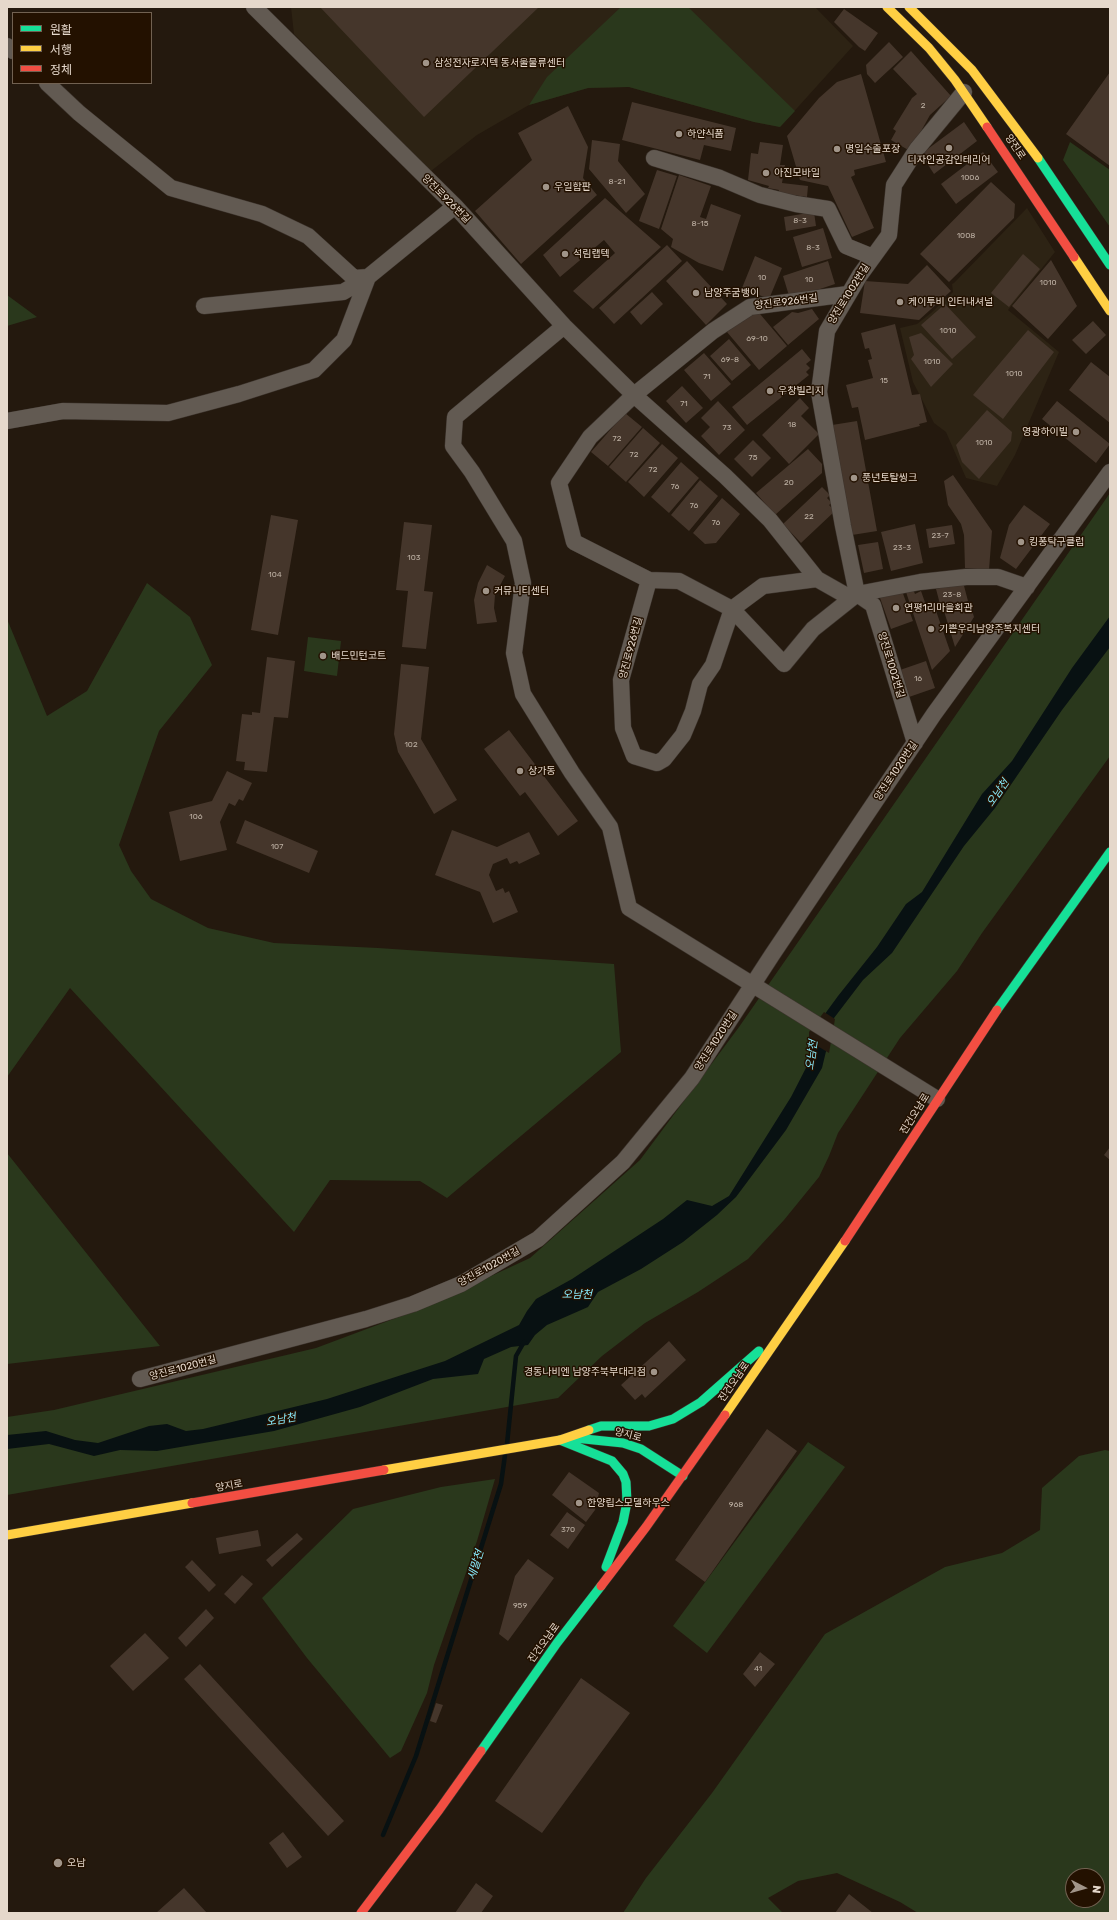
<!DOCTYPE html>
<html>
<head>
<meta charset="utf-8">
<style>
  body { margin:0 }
  #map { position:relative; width:1117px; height:1920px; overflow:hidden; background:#24190e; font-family:Rubik,"Noto Sans KR",sans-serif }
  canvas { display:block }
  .frame { position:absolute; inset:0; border:8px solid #e5d8cb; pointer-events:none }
  .legend { position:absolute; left:12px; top:12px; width:140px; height:72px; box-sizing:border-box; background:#231100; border:1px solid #716151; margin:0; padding:5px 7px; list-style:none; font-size:12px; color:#e5d8cb }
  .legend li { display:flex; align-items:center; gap:8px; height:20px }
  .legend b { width:20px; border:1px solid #716151 }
  .north { position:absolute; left:1065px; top:1868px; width:40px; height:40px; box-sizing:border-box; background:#231100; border:1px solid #716151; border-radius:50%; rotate:96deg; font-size:11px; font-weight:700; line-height:16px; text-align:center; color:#e5d8cb }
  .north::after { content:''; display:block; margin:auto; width:14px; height:18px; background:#a19589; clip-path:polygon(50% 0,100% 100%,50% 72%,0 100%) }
</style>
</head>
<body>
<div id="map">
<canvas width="1117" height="1920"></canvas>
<div class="frame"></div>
<ul class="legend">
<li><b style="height:5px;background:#16e098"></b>원활</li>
<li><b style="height:5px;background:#ffcf43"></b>서행</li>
<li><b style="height:5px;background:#f24e42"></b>정체</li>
</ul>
<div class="north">N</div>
</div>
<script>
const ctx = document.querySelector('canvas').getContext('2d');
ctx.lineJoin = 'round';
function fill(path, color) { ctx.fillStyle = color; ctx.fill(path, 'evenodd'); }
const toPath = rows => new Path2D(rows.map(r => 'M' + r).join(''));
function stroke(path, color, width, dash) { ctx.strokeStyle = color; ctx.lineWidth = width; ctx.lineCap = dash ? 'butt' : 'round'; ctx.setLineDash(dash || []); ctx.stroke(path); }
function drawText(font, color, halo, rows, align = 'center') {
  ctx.font = font + ' Rubik,"Noto Sans KR",sans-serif'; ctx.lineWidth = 3; ctx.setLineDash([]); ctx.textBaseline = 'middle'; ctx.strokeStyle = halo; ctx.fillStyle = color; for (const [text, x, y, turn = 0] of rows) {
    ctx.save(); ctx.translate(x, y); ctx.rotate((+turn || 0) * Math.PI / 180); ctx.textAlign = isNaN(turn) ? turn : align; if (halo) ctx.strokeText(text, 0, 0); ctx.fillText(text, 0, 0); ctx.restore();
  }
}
const industrial = toPath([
  [291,7,815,7,853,46,780,127,754,122,629,87,588,88,529,105,477,135,431,171,294,34],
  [1027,208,1055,252,1008,310,1059,352,1015,455,997,486,966,478,946,432,934,423,913,382,900,328,917,324,931,313,953,292,952,284,954,283]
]);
const green = toPath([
  [621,7,688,7,795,111,780,127,754,122,629,87,588,88,529,105,547,77],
  [1070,142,1110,170,1110,227,1063,160],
  [7,295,37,317,7,326],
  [1110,493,1110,756,982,933,957,971,900,1038,838,1133,829,1156,819,1177,784,1220,748,1259,698,1292,645,1323,602,1356,558,1398,7,1495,7,1417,54,1410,316,1348,420,1309,530,1258,640,1160,739,1027],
  [147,583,190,617,212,665,159,731,119,845,131,871,151,899,208,928,274,943,378,948,614,964,621,1052,447,1198,420,1181,330,1180,294,1232,70,988,7,1077,7,619,47,716,87,691],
  [308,637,341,641,337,676,304,671],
  [7,1153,160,1346,7,1364],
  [808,1442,845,1467,707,1653,673,1626],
  [1105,1450,1110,1451,1110,1913,918,1913,900,1902,837,1873,798,1881,768,1898,783,1913,623,1913,646,1878,712,1793,825,1634,945,1567,1002,1553,1040,1530,1042,1488,1079,1456],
  [1073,1876,1097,1876,1097,1900,1073,1900],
  [495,1479,477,1541,434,1665,427,1693,401,1751,390,1758,307,1658,262,1598,353,1509,441,1487]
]);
const water = toPath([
  [1110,616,1110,647,1062,710,995,808,964,846,892,953,863,980,834,1018,822,1068,786,1130,736,1197,717,1215,683,1242,641,1269,598,1292,588,1307,547,1325,535,1335,528,1345,511,1347,484,1359,478,1374,433,1379,360,1407,274,1431,157,1451,120,1450,94,1456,49,1444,7,1449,7,1435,46,1431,75,1440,98,1443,149,1426,167,1424,186,1431,203,1429,327,1399,445,1361,519,1325,527,1311,536,1299,572,1279,663,1219,687,1200,712,1206,729,1196,791,1097,809,1062,811,1033,838,996,877,947,906,904,922,892,982,794,1012,761,1072,668]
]);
const pier = toPath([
  [824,1012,835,1019,829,1053,809,1041,809,1032]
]);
const stream = toPath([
  [507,1444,516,1356,524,1342],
  [383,1835,416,1756,501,1484,505,1455]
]);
const building = toPath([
  [320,7,539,7,424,117],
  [844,9,878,33,865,51,859,47,834,22],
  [889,42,903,57,875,83,867,74,866,65],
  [911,51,951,96,930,115,910,151,891,140,896,131,893,129,912,98,917,94,893,69],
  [1110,72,1110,166,1066,134],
  [861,74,886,162,854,170,855,175,851,177,874,228,852,237,828,186,800,180,787,136,819,98,837,82],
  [632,102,736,128,731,151,704,145,700,160,622,140],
  [568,106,588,147,583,178,597,195,521,264,475,211,532,160,518,133],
  [964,122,977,141,934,174,921,154],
  [592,140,620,144,618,161,645,194,626,213,589,169],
  [760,142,783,145,780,165,785,165,782,183,808,186,807,197,778,193,779,190,768,188,769,186,748,180,751,153,758,154],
  [983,152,998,172,956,204,941,184],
  [657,170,677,176,659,229,639,221],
  [679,175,711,186,700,217,706,219,711,204,741,215,723,271,699,263,671,247,673,239,661,229],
  [991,182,1015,204,1014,218,949,282,920,254],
  [605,198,661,247,593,309,573,291,615,253,604,240,560,277,543,255],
  [814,212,816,226,786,231,784,217],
  [823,228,832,258,802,267,793,237],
  [667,245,682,261,614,324,599,308],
  [1023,254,1040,269,1009,307,991,293],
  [755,256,782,268,769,299,742,288],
  [1051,260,1077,306,1048,339,1012,306],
  [687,261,727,304,706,325,666,281],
  [828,261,835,284,790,299,783,276],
  [927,265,951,291,919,320,860,313,865,281,908,284],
  [652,292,663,304,641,325,630,312],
  [945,304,976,337,952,359,921,325],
  [755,308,787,346,759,370,727,332],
  [812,309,819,319,788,345,773,327,792,312,798,313],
  [1093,321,1106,335,1086,354,1072,340],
  [895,324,912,395,920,394,927,422,919,424,920,426,865,440,858,407,852,408,846,385,873,378,868,360,872,359,869,348,865,349,861,333],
  [1028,330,1054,352,1003,419,973,395],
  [921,333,953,364,931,387,911,359,914,355,909,337],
  [729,339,751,365,732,381,710,356],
  [802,349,811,360,806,364,810,368,806,372,809,375,747,425,732,407],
  [704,353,731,384,711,401,684,370],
  [1091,362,1110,377,1110,423,1069,390],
  [682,386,703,408,686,423,666,401],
  [800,398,809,408,801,416,819,434,789,464,762,435],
  [718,401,745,430,719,455,701,436,710,427,701,418],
  [1057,401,1110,444,1096,463,1042,419],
  [987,410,1012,432,1011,441,979,479,962,462,956,445],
  [625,413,642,427,608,466,591,452],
  [857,421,877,531,852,535,832,425],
  [643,428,660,443,626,482,609,467],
  [753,440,771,458,752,477,734,459],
  [662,444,678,458,644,497,628,482],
  [808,449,822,464,822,473,775,515,756,493],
  [681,462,699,478,669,513,651,497],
  [953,475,992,531,989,570,965,568,964,535,961,524,948,505,944,481],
  [700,480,718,496,689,531,671,515],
  [822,487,830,495,827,498,832,503,829,505,835,511,801,543,783,524],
  [722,498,740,514,716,543,705,544,693,533],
  [1024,505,1050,524,1016,569,1000,558,1009,525],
  [271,515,298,520,278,635,251,630],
  [404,522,432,525,424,591,433,592,426,649,402,647,408,591,396,590],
  [915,524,923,563,891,571,881,532],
  [952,525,955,544,929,548,926,529],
  [878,542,883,569,864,573,858,545],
  [487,565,505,576,495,595,494,608,497,622,477,624,474,600,478,583],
  [963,582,968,601,941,608,936,589],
  [901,588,913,621,891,629,879,595],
  [913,589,915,594,921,591,927,608,934,605,950,651,932,670,906,592],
  [961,606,963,612,972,610,974,617,955,647,944,611],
  [267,657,295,661,288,718,274,717,267,772,244,770,245,762,236,761,242,714,252,715,252,712,260,713],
  [926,661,935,688,909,697,900,670],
  [401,664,429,667,421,739,457,800,434,814,398,752,394,734],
  [509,730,578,821,558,836,525,792,520,796,484,749],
  [227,771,252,783,243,801,239,799,235,806,229,803,220,822,227,850,180,861,169,812,212,801],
  [245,820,318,851,309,873,236,843],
  [452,830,497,847,529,832,540,854,519,864,517,861,510,864,507,858,493,864,489,875,496,891,503,888,505,893,509,891,518,912,493,923,480,892,435,875],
  [1110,1147,1110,1160,1104,1155],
  [669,1341,686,1360,645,1398,642,1394,635,1400,621,1385],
  [767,1429,797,1451,705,1582,675,1560],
  [569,1472,599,1493,595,1510,586,1522,552,1495],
  [567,1512,585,1525,568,1549,550,1535],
  [258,1530,261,1546,219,1554,216,1538],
  [297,1533,303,1539,272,1567,266,1560],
  [528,1559,554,1578,508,1641,499,1634,515,1576],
  [192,1560,216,1585,209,1592,185,1567],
  [242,1575,253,1584,235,1604,224,1594],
  [206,1609,214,1618,186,1647,178,1638],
  [145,1633,169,1658,133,1691,110,1666],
  [760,1652,775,1664,755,1687,743,1674],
  [200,1664,344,1821,328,1836,184,1679],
  [581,1678,630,1713,542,1833,495,1801],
  [436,1703,443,1705,436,1723,430,1721],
  [283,1832,302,1857,287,1868,269,1843],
  [476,1883,493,1896,481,1913,455,1913],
  [184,1888,207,1913,156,1913],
  [849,1894,873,1913,835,1913]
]);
const street = toPath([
  [254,7,455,206,564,326,634,395,725,476,770,520,817,579,847,596,920,582,966,577,998,577,1027,587],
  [7,46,13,51],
  [47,83,79,113,171,188,262,214,308,236,354,278,368,277,455,206],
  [654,158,720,178,760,195,796,204,828,209,846,246,873,257],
  [204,306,343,292,367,278],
  [564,326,455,417,453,446,472,472,514,541,523,583,514,653,523,694,572,773,610,827,629,908,937,1099],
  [7,421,63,411,168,413,239,394,314,370,344,340,368,277],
  [817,579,763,586,732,609,679,581,649,580,574,542,559,483,590,437,634,395,713,331,750,307,848,294],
  [649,580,621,680,623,728,634,756,657,763,664,759,683,735,693,711,700,684,713,665,732,609,784,664,813,629,857,594],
  [915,743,873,605,857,594,843,526,819,392,827,331,860,275,889,235,894,185,917,149,964,92],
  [140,1379,366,1319,413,1304,461,1284,538,1239,623,1162,692,1078,772,955,934,714,1110,472]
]);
const fast = toPath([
  [1038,158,1110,265],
  [997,1010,1110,852],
  [589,1430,601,1426,649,1426,673,1419,701,1402,759,1351],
  [575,1438,623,1443,641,1449,683,1476],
  [560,1440,612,1461,623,1474,626,1482,627,1502,623,1522,606,1567],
  [481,1751,557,1643,601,1586]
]);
const slow = toPath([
  [887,7,929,48,955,80,987,127],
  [909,7,972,70,1038,158],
  [1074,257,1110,311],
  [725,1415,845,1241],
  [384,1470,560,1440,589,1430],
  [7,1535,192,1503]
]);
const jam = toPath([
  [987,127,1074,257],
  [845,1241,997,1010],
  [192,1503,384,1470],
  [601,1586,646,1527,725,1415],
  [361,1913,439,1810,481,1751]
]);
const markers = [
  [426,63,4,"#a19589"],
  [679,134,4,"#a19589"],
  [949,148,4,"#a19589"],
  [837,149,4,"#a19589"],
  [766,173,4,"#a19589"],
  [546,187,4,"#a19589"],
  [565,254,4,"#a19589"],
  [696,293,4,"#a19589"],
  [900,302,4,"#a19589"],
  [770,391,4,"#a19589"],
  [1076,432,4,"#a19589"],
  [854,478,4,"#a19589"],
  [1021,542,4,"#a19589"],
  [486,591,4,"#a19589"],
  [896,608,4,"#a19589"],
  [931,629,4,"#a19589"],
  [323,656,4,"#a19589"],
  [520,771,4,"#a19589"],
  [654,1372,4,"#a19589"],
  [579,1503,4,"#a19589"],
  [58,1863,5,"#a19589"]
];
const numberNames = [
  ["2",923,106],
  ["1006",970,178],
  ["8-21",617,182],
  ["8-3",800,221],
  ["8-15",700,224],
  ["1008",966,236],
  ["8-3",813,248],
  ["10",762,278],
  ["10",809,280],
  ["1010",1048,283],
  ["1010",948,331],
  ["69-10",757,339],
  ["69-8",730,360],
  ["1010",932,362],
  ["1010",1014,374],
  ["71",707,377],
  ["15",884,381],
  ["71",684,404],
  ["18",792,425],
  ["73",727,428],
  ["72",617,439],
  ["1010",984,443],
  ["72",634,455],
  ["75",753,458],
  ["72",653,470],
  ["20",789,483],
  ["76",675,487],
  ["76",694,506],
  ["22",809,517],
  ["76",716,523],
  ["23-7",940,536],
  ["23-3",902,548],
  ["103",414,558],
  ["104",275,575],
  ["23-8",952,595],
  ["16",918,679],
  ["102",411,745],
  ["106",196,817],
  ["107",277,847],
  ["968",736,1505],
  ["370",568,1530],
  ["959",520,1606],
  ["41",758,1669]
];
const poiNames = [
  ["삼성전자로지텍 동서울물류센터",434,63],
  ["하얀식품",687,134],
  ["명일수출포장",845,149],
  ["디자인공감인테리어",949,160,"center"],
  ["아진모바일",774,173],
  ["우일합판",554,187],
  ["석림랩텍",573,254],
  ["남양주굼뱅이",704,293],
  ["케이투비 인터내셔널",908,302],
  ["우창빌리지",778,391],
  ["영광하이빌",1068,432,"right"],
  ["풍년토탈씽크",862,478],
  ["킹퐁탁구클럽",1029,542],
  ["커뮤니티센터",494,591],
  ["연평1리마을회관",904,608],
  ["기쁜우리남양주복지센터",939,629],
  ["배드민턴코트",331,656],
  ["상가동",528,771],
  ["경동나비엔 남양주북부대리점",646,1372,"right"],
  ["한양립스모델하우스",587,1503],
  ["오남",67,1863]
];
const streetNames = [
  ["양진로",1015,147,56],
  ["양진로926번길",446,199,45],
  ["양진로1002번길",849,294,-58],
  ["양진로926번길",786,302,-7],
  ["양진로926번길",631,648,-75],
  ["양진로1002번길",891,665,73],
  ["양진로1020번길",896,771,-56],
  ["양진로1020번길",716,1041,-57],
  ["진건오남로",915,1114,-58],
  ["양진로1020번길",489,1267,-29],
  ["양진로1020번길",183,1368,-15],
  ["진건오남로",734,1382,-55],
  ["양지로",628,1435,15],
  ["양지로",229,1486,-10],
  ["진건오남로",544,1643,-54]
];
const waterNames = [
  ["오남천",998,793,-55],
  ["오남천",812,1055,-82],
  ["오남천",577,1295],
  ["오남천",281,1420,-10],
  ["새말천",476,1565,-73]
];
fill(industrial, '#2d2314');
fill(green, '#2a381c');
fill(water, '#081112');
fill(pier, '#24190e');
stroke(stream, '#081112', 4.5);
fill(building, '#45362b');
stroke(street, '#3d342d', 17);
stroke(fast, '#3d342d', 10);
stroke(slow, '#3d342d', 10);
stroke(jam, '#3d342d', 10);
stroke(street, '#625a52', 16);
stroke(fast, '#16e098', 9);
stroke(slow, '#ffcf43', 9);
stroke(jam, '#f24e42', 9);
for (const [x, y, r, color] of markers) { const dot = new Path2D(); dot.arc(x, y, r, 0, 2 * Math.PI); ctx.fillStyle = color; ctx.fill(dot); stroke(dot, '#231100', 1.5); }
drawText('8px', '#bdb0a3', null, numberNames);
drawText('10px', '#e5d8cb', '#231100', poiNames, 'left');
drawText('10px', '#e5d8cb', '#231100', streetNames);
drawText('italic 11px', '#87eafc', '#231100', waterNames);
</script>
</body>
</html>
